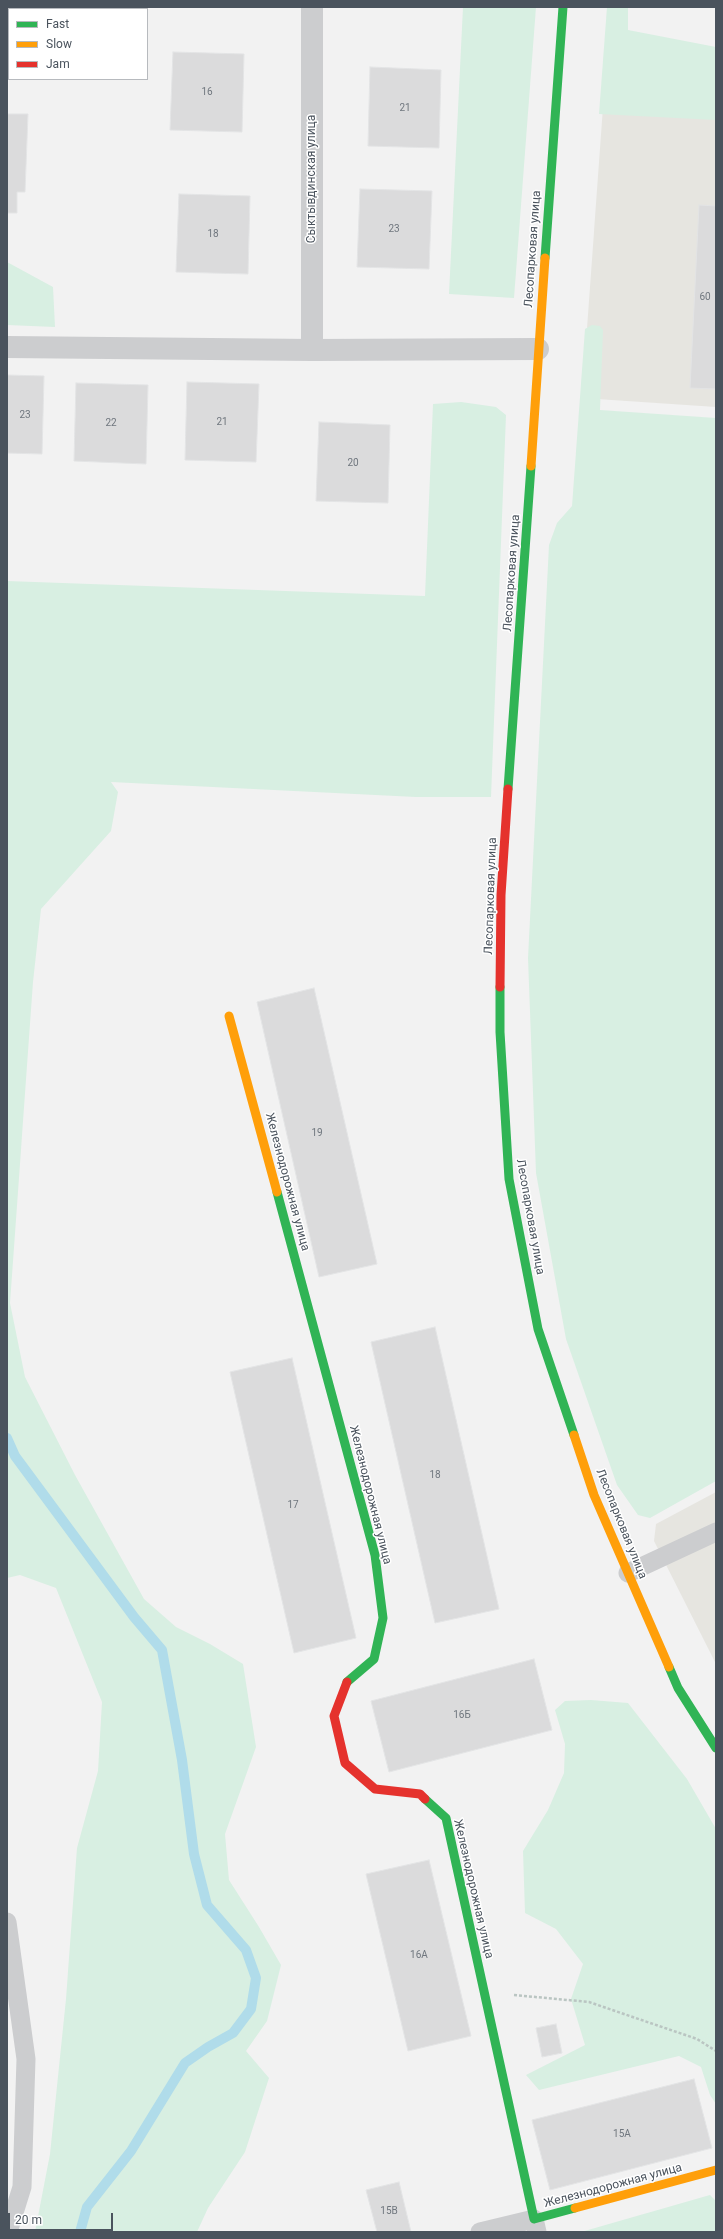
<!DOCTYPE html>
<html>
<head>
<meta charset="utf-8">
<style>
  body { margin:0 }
  #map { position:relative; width:723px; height:2239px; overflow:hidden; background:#f2f2f2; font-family:Roboto,sans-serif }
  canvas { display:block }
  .frame { position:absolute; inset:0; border:8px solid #4a535d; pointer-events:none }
  .legend { position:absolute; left:8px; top:8px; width:140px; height:72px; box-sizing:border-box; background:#fff; border:1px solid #b7babe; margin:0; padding:5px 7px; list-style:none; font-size:12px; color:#4a535d }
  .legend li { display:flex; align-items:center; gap:8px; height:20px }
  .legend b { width:20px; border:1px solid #b7babe }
  .scale { position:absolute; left:8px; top:2213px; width:105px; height:18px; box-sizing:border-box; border:2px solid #4a535d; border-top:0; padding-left:5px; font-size:12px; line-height:14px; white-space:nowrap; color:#4a535d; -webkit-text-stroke:3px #fff; paint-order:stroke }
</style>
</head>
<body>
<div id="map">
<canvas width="723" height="2239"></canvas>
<div class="frame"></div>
<ul class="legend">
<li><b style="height:5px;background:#30b455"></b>Fast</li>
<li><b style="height:5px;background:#ff9f0a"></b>Slow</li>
<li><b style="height:5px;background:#e5322d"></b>Jam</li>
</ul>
<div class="scale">20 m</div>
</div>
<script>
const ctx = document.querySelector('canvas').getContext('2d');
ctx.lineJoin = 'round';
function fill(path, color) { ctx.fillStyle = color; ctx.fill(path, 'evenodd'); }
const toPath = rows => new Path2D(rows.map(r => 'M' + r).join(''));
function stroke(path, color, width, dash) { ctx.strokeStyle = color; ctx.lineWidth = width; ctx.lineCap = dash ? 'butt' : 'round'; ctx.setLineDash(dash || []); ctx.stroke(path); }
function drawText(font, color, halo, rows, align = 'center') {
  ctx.font = font + ' Roboto,sans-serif'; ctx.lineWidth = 3; ctx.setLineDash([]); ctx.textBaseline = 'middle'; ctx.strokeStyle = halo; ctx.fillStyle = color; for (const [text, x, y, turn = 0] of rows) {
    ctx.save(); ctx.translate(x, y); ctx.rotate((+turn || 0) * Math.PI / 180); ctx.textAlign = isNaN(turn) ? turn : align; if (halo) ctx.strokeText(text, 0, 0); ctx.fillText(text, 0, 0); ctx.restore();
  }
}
const commercial = toPath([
  [607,51,716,58,716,407,582,398],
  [716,1492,716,1664,654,1541,656,1524]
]);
const green = toPath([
  [463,7,536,7,514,298,449,294],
  [607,7,628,7,628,30,716,47,716,120,599,114],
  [7,262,53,287,55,327,7,325],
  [592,325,600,326,603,330,600,410,716,418,716,1481,650,1518,638,1515,617,1485,566,1339,536,1173,528,958,549,545,557,523,572,506,585,329],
  [461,402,496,407,506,415,491,797,416,797,111,782,118,792,111,831,41,909,33,982,10,1303,25,1377,75,1475,144,1599,176,1627,210,1644,243,1664,256,1747,225,1834,229,1880,259,1927,281,1965,267,2021,246,2051,269,2078,245,2152,208,2208,197,2232,35,2232,50,2154,66,1999,77,1848,98,1771,102,1702,56,1588,20,1575,7,1578,7,581,425,596,433,404],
  [591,1700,628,1703,687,1779,716,1829,716,2104,710,2095,701,2067,679,2056,539,2090,526,2075,585,2045,571,1999,583,1964,556,1929,525,1913,523,1851,548,1810,564,1773,565,1744,555,1710,565,1701],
  [710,2195,716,2201,716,2232,581,2232]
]);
const stream = toPath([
  [7,1438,15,1456,134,1617,162,1650,182,1760,194,1854,207,1905,246,1950,256,1978,251,2009,233,2033,208,2047,185,2063,131,2151,87,2207,80,2232]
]);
const building = toPath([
  [7,7,30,7,30,9,9,9,9,74,7,74,7,7],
  [173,52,244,54,242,132,170,130,173,52],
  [370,67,441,70,439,148,368,146,370,67],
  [7,114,28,114,25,192,17,192,17,213,7,213,7,114],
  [360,189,432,191,429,269,357,267,360,189],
  [179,194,250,196,248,274,176,272,179,194],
  [699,205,716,206,716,389,690,388,699,205],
  [7,375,44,376,42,454,7,453,7,375],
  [187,382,259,384,256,462,185,460,187,382],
  [76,383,148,385,146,464,74,461,76,383],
  [319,422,390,425,388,503,316,501,319,422],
  [314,988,377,1264,319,1277,257,1002,314,988],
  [435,1327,499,1609,435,1623,371,1342,435,1327],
  [292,1358,356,1638,294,1653,230,1372,292,1358],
  [534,1659,552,1730,389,1772,371,1701,534,1659],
  [429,1860,471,2036,408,2051,366,1874,429,1860],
  [556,2024,562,2053,542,2057,536,2028,556,2024],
  [694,2079,712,2148,550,2190,532,2120,694,2079],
  [399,2182,411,2232,377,2232,366,2190,399,2182]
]);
const path = toPath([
  [514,1995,589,2002,697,2039,716,2051]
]);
const lane = toPath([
  [628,1573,716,1532],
  [7,1922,26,2059,22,2187,8,2232],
  [480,2232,534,2219,537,2232]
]);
const street = toPath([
  [7,347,312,350,538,349],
  [312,350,312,7]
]);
const fast = toPath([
  [545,258,563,7],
  [508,789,531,466],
  [500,987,500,1032,509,1179,538,1329,574,1435],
  [277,1192,375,1555,383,1618,374,1659,347,1682],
  [669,1667,678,1688,716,1748],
  [425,1799,446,1818,534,2219,575,2208]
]);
const slow = toPath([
  [531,466,545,258],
  [229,1016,277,1192],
  [574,1435,594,1495,669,1667],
  [575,2208,716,2170]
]);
const jam = toPath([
  [500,987,501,895,508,789],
  [347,1682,334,1716,345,1763,375,1789,420,1794,425,1799]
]);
const numberNames = [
  ["16",207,92],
  ["21",405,108],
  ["23",394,229],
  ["18",213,234],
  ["60",705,297],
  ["23",25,415],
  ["21",222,422],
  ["22",111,423],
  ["20",353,463],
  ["19",317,1133],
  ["18",435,1475],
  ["17",293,1505],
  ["16Б",462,1715],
  ["16А",419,1955],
  ["15А",622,2134],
  ["15В",389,2211]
];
const streetNames = [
  ["Сыктывдинская улица",312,179,-90],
  ["Лесопарковая улица",533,249,-86],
  ["Лесопарковая улица",512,573,-86],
  ["Лесопарковая улица",491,896,-88],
  ["Железнодорожная улица",287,1182,75],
  ["Лесопарковая улица",530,1217,80],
  ["Железнодорожная улица",370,1495,76],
  ["Лесопарковая улица",621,1524,68],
  ["Железнодорожная улица",473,1889,77],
  ["Железнодорожная улица",613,2186,-15]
];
fill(commercial, '#e6e5e0');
fill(green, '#d8efe2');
stroke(stream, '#b0dcea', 10);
fill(building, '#dbdbdc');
stroke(building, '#e3e4e5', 1);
stroke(path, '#bac5c2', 2.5, [3, 2]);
stroke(lane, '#cccdcf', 19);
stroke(street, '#cccdcf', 22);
stroke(fast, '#30b455', 9);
stroke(slow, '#ff9f0a', 9);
stroke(jam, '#e5322d', 9);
drawText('10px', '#6f767e', null, numberNames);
drawText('12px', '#4a535d', '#fff', streetNames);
</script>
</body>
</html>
